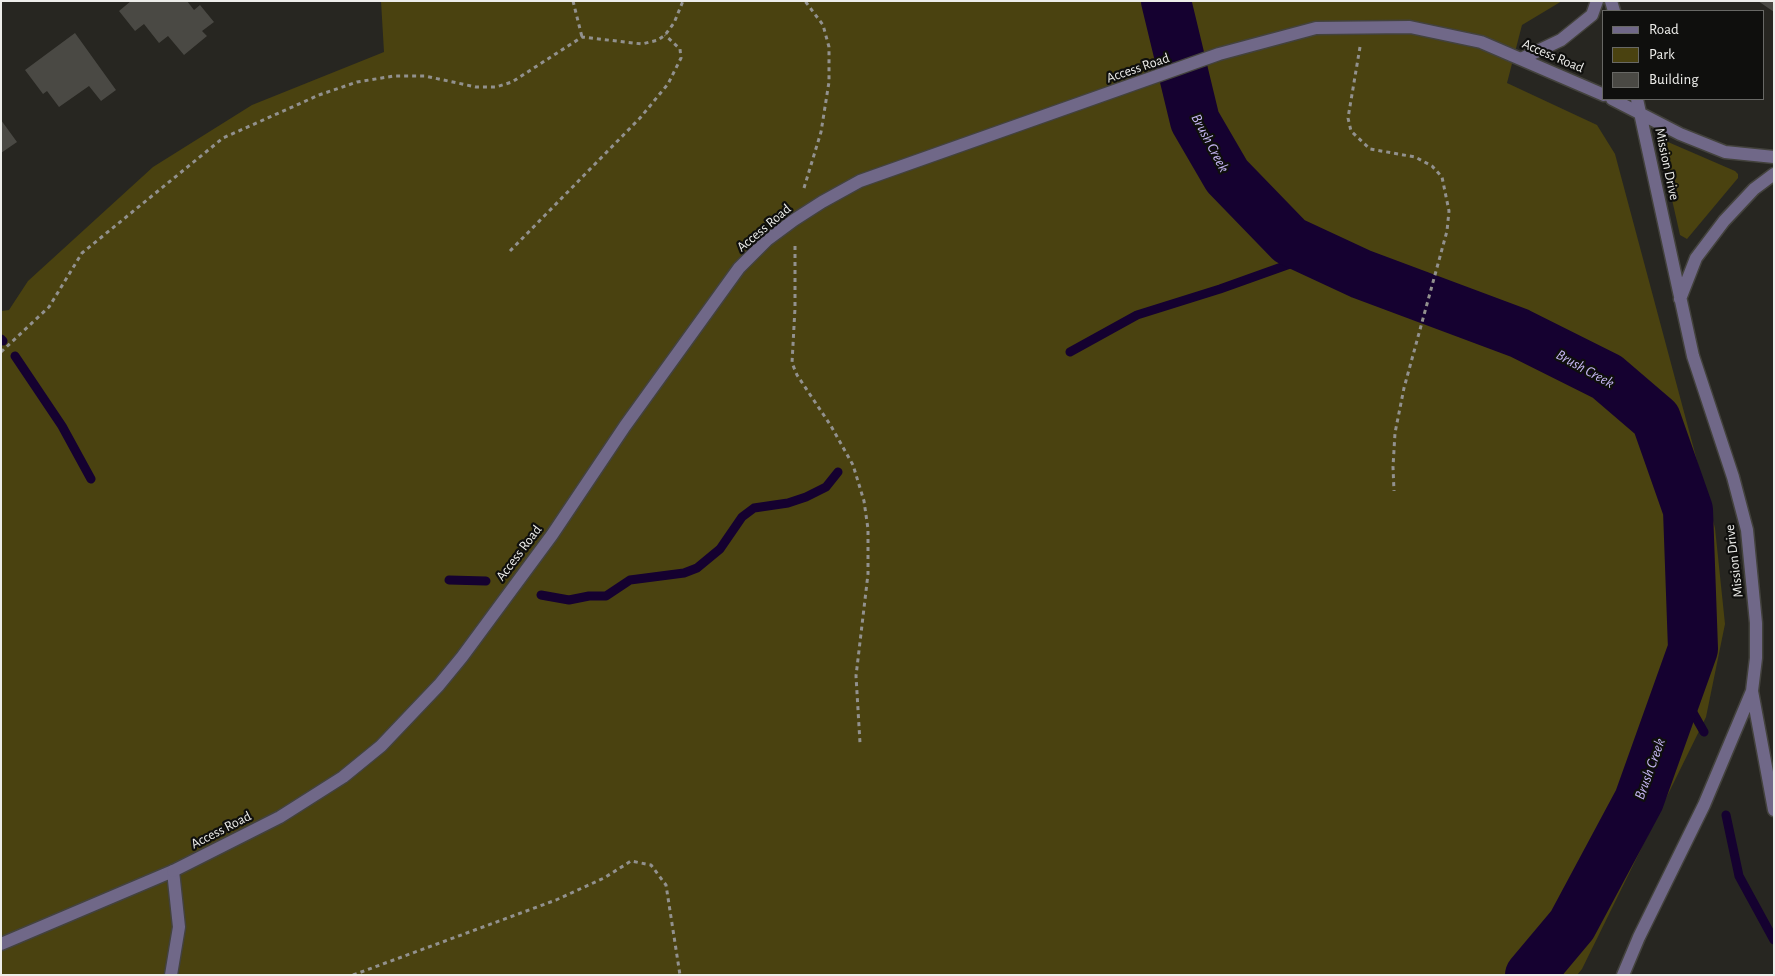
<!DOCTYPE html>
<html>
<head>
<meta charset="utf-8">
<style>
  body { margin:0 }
  #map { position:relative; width:1775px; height:976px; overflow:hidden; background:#272621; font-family:"Alegreya Sans",sans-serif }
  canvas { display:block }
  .frame { position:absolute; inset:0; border:2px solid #ededea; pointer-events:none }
  .legend { position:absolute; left:1602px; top:10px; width:162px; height:90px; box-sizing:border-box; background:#0f0f0d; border:1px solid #686865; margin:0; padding:6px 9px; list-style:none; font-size:15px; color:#ededea }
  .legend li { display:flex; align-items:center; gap:10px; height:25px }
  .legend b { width:25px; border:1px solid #686865 }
</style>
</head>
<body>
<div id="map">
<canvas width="1775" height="976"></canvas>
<div class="frame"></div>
<ul class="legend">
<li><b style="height:6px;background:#706888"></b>Road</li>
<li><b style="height:14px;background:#4a4210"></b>Park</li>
<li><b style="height:14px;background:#4a4944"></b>Building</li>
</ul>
</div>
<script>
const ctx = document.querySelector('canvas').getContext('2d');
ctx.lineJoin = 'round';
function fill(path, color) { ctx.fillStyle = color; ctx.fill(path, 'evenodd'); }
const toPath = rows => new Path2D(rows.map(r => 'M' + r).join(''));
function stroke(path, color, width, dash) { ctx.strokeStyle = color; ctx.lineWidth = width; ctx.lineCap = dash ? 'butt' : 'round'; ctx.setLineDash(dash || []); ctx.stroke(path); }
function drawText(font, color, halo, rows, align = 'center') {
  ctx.font = font + ' "Alegreya Sans",sans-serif'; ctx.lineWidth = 4.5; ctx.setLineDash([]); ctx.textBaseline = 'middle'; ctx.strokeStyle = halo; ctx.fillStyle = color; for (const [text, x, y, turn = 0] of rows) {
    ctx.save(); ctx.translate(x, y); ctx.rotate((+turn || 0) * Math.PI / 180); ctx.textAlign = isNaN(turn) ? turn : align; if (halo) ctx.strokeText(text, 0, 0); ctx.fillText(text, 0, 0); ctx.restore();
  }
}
const green = toPath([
  [381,1,1562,1,1522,25,1507,83,1597,125,1615,154,1715,528,1725,624,1706,717,1582,969,1577,975,1,975,1,311,9,310,28,281,153,167,252,105,384,52],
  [1668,142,1735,171,1738,174,1738,178,1687,239,1680,235,1661,151,1661,146]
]);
const stream = toPath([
  [1,339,3,341],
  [1070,352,1137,315,1220,289,1318,254],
  [15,356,62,426,91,479],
  [449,580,486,581],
  [541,595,569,600,589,596,606,596,630,580,684,573,697,568,720,549,742,517,754,508,788,503,806,497,826,487,838,472],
  [1679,688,1704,732],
  [1726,815,1739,876,1774,940]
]);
const river = toPath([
  [1166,1,1195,121,1227,176,1290,241,1361,274,1519,333,1607,377,1656,419,1688,510,1693,649,1639,800,1572,925,1530,975]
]);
const building = toPath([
  [131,1,187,1,194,10,200,5,214,22,202,31,207,36,184,55,168,36,159,43,144,24,135,31,119,11],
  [1758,1,1774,1,1774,12],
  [75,33,116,90,101,101,89,86,59,107,47,91,43,94,25,70],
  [1,120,17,142,1,153]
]);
const path = toPath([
  [573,1,582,37],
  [1360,47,1348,118,1351,131,1370,149,1415,157,1432,166,1442,177,1449,211,1447,231,1404,388,1395,433,1393,467,1394,491],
  [804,188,821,132,829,82,829,47,823,25,805,1],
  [795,246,795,308,792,363,797,375,831,426,853,465,864,501,868,529,868,574,856,676,860,743],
  [510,251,640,118,668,84,681,58,680,49,665,35],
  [1,352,49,307,82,253,223,138,319,95,357,82,394,76,425,76,476,87,496,87,512,82,582,37,642,44,658,40,665,35,674,23,683,1],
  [353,975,556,900,604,878,631,861,651,865,666,885,680,975]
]);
const lane = toPath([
  [1,944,173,871,179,927,171,975]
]);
const street = toPath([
  [1611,1,1614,11],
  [1521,59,1561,40,1592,15,1597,1],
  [1612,99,1680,134,1725,152,1774,157],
  [1680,299,1696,258,1724,221,1754,189,1774,174],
  [1752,691,1774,810],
  [173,871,280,817,343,777,381,746,439,685,462,657,552,535,625,426,739,268,767,240,794,220,822,202,860,181,1219,54,1316,28,1410,27,1481,42,1604,95],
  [1623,975,1639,937,1704,805,1752,691,1756,658,1756,623,1747,530,1733,477,1693,356,1637,99]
]);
const streetNames = [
  ["Access Road",1553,56,23],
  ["Access Road",1138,68,-19],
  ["Mission Drive",1667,164,78],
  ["Access Road",764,228,-40],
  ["Access Road",519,553,-53],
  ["Mission Drive",1734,561,-97],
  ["Access Road",221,830,-27]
];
const waterNames = [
  ["Brush Creek",1210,143,62],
  ["Brush Creek",1585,369,29],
  ["Brush Creek",1650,769,-70]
];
fill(green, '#4a4210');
stroke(stream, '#150130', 9);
stroke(river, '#150130', 50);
fill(building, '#4a4944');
stroke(lane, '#43423d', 15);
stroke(street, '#43423d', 15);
stroke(path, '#92918e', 3, [4, 4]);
stroke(lane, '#706888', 12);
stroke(street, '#706888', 12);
drawText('14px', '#ededea', '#0f0f0d', streetNames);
drawText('italic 15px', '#c4b5f1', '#0f0f0d', waterNames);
</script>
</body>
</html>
